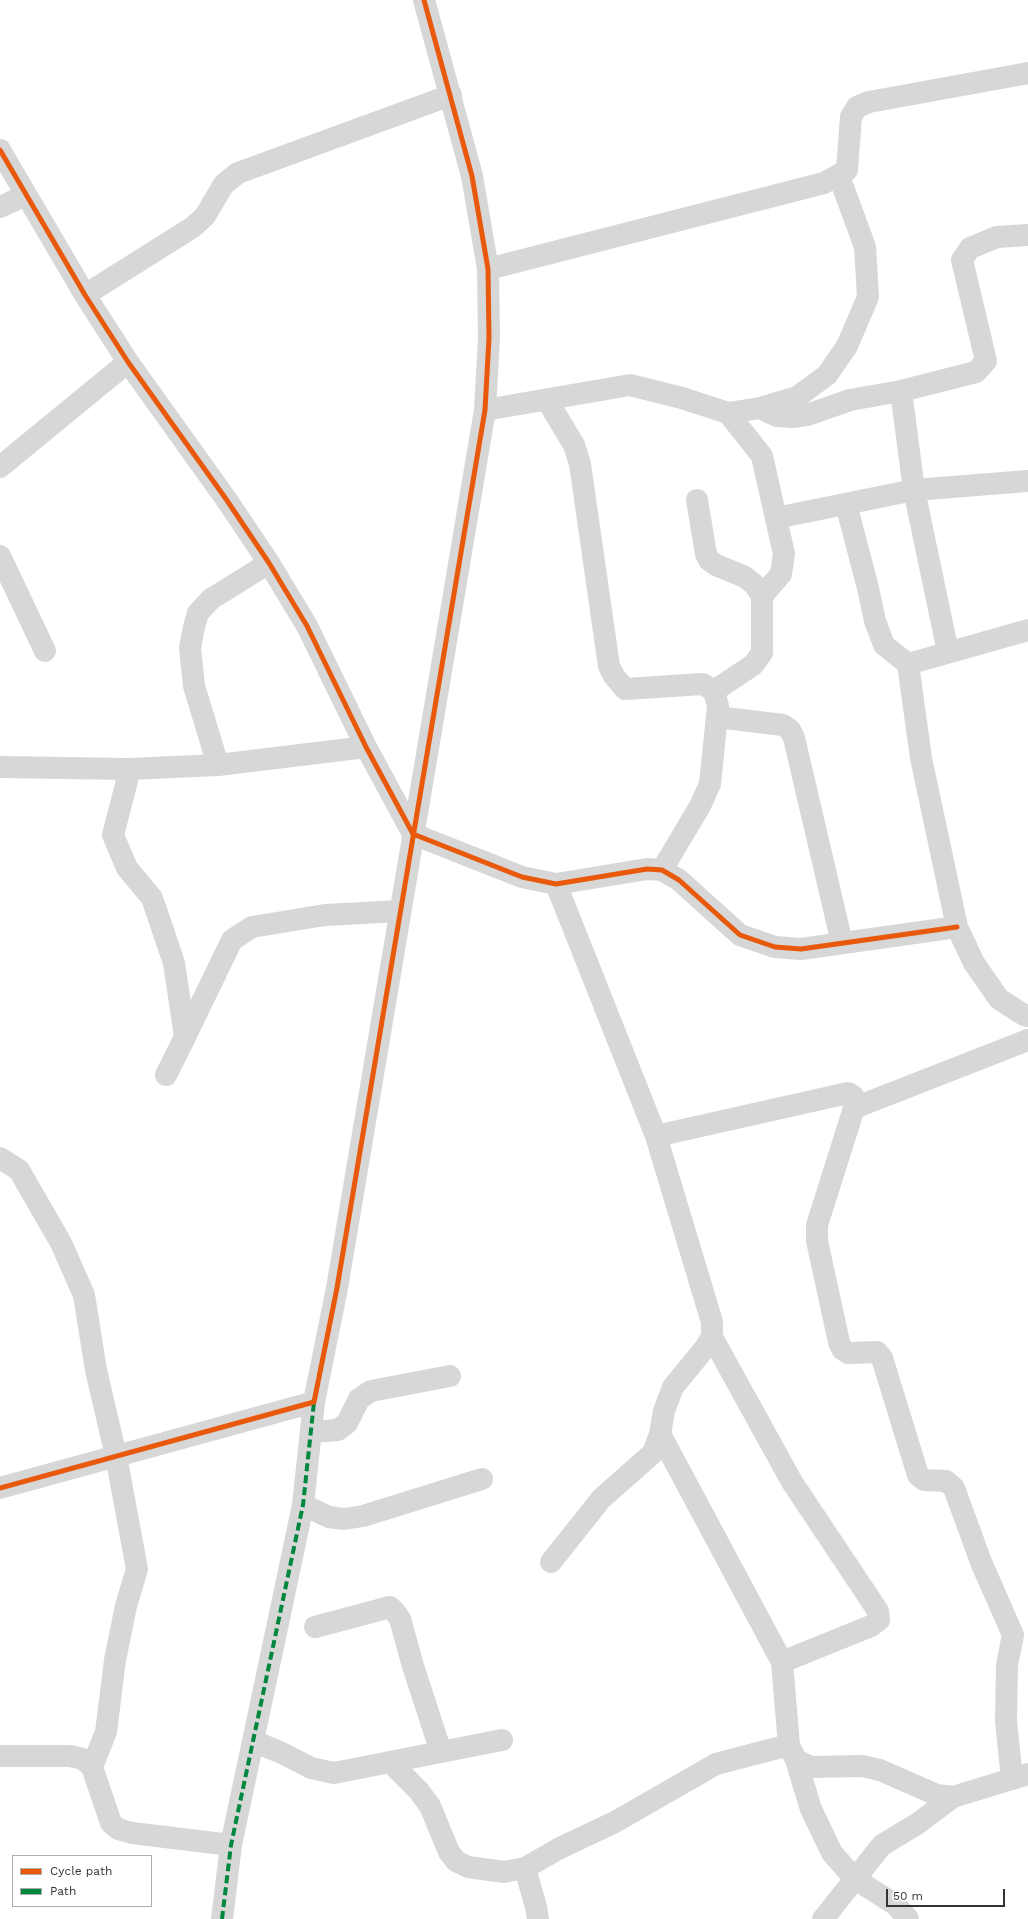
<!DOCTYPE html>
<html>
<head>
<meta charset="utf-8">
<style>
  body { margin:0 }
  #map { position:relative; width:1028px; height:1919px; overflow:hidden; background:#fff; font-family:"Work Sans",sans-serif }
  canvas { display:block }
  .legend { position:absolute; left:12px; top:1855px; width:140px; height:52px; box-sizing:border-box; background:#fff; border:1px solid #adadad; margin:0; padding:5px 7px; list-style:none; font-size:12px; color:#333 }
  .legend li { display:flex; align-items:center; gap:8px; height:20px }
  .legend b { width:20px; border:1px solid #adadad }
  .scale { position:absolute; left:886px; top:1889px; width:119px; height:18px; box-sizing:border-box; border:2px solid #333; border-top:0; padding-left:5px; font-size:12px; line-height:14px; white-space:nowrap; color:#333; -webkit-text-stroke:3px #fff; paint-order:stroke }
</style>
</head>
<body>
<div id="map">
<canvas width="1028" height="1919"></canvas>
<ul class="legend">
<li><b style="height:5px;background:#e8590c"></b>Cycle path</li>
<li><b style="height:5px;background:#00873e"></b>Path</li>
</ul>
<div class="scale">50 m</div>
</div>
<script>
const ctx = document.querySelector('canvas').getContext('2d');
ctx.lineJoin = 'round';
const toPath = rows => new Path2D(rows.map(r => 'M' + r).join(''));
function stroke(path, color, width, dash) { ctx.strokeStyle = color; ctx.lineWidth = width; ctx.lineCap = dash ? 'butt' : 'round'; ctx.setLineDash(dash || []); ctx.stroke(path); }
const minor = toPath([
  [0,150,85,295,128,362,226,499,269,563,307,626,366,747,413,834,522,877,556,884,647,869,662,870,679,880,740,935,775,947,801,949,957,927],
  [0,207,26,195],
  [488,269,824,183,847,170,851,117,857,107,869,102,1028,73],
  [85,295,193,227,205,216,224,184,238,173,451,95],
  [901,391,914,490,948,652],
  [547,400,574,445,580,464,609,666,614,676,625,689,703,684,714,691,718,706,710,784,700,806,662,870],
  [760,408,777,416,792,417,807,415,850,400,901,391,976,372,986,361,962,260,970,248,997,237,1028,235],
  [485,410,630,385,682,398,728,413,760,408,797,397,827,375,847,346,868,297,865,247,839,176],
  [728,413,762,456,784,554,781,574,762,596],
  [0,467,128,362],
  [697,500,706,554,709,560,716,565,745,577,755,585,762,596,762,653,753,665,714,691],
  [846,504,868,588,875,621,884,645,908,664,921,758,957,927,974,963,999,999,1024,1015,1028,1016],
  [776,518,914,490,1028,481],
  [0,556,45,651],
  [908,664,1028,630],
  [717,717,783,725,790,730,794,738,842,943],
  [218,765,194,686,190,648,194,627,198,613,211,599,269,563],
  [0,767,130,769,218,765,366,747],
  [130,769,113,835,127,868,152,898,174,963,185,1037,166,1075],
  [556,884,656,1136,712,1322,712,1337,792,1482,878,1611,879,1620,871,1626,782,1662],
  [185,1037,232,940,252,927,325,915,400,911],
  [854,1108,1028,1040],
  [656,1136,848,1093,853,1096,854,1108,817,1225,817,1241,839,1342,842,1349,848,1353,877,1352,882,1358,918,1475,924,1480,946,1481,954,1488,981,1562,1013,1635,1007,1665,1006,1721,1012,1779],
  [0,1158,19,1170,61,1243,84,1295,96,1370,116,1456,137,1569,126,1606,115,1660,106,1732,92,1767],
  [311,1432,338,1430,347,1423,359,1399,371,1391,450,1376],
  [660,1434,782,1662,789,1745,796,1760,811,1809,832,1853,855,1879,896,1905,908,1919],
  [0,1488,314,1402,337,1288,485,410,489,338,488,269,472,176,424,0],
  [303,1505,329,1517,344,1519,363,1516,482,1479],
  [551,1562,601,1499,653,1453,660,1434,664,1411,673,1387,705,1348,712,1337],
  [315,1627,390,1607,395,1612,400,1619,413,1666,441,1752],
  [253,1741,282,1753,311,1768,334,1773,502,1740],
  [0,1756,70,1756,83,1759,92,1767,111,1823,118,1829,132,1833,231,1845],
  [796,1760,811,1767,862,1766,880,1770,937,1795,953,1797,1028,1774],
  [390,1762,419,1791,430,1806,449,1852,456,1861,468,1867,504,1872,525,1868,560,1848,615,1822,716,1764,789,1745],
  [525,1868,536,1907,538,1919],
  [222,1919,231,1845,303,1505,314,1402],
  [823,1919,882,1845,917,1824,953,1797]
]);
const quiet = toPath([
  [222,1919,231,1845,303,1505,314,1402]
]);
const cycleway = toPath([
  [0,150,85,295,128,362,226,499,269,563,307,626,366,747,413,834,522,877,556,884,647,869,662,870,679,880,740,935,775,947,801,949,957,927],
  [0,1488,314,1402,337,1288,485,410,489,338,488,269,472,176,424,0]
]);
stroke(minor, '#d7d7d7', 22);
stroke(quiet, '#00873e', 4, [8, 4]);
stroke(cycleway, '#e8590c', 5);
</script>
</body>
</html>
